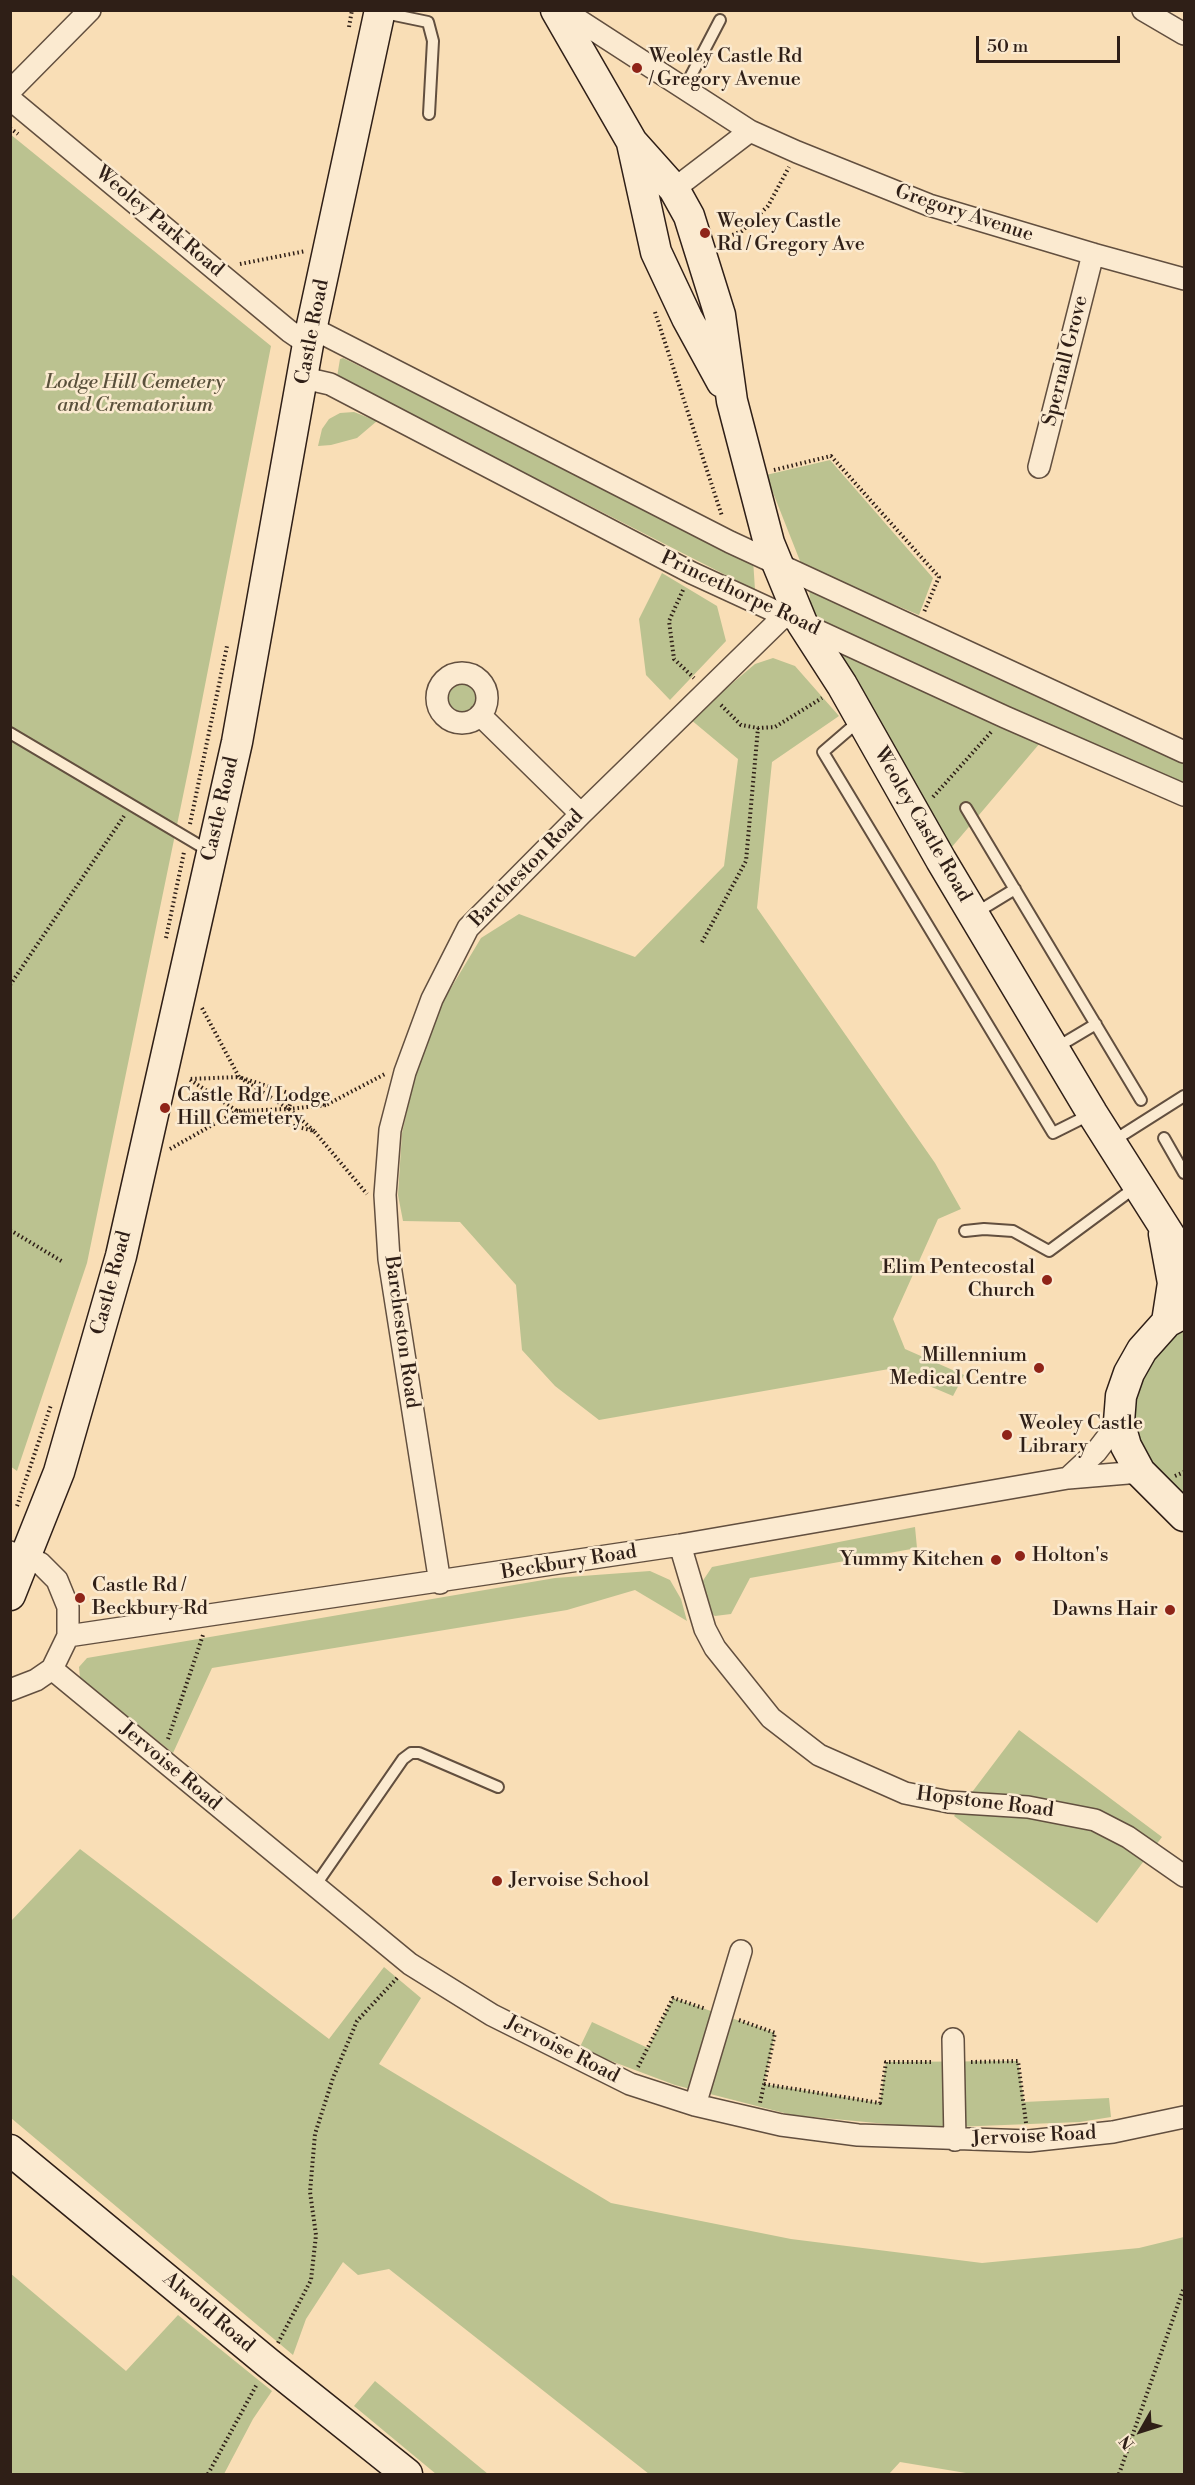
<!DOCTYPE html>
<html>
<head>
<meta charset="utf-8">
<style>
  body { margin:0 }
  #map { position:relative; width:1195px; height:2485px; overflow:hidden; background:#f9deb6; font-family:"Libre Bodoni",serif }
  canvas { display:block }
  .frame { position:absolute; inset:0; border:12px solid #2f1f17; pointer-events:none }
  .north { position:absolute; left:1111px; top:2401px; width:60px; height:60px; -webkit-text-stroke:4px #fbead0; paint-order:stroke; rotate:231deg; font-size:16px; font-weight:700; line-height:24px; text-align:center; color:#2f1f17 }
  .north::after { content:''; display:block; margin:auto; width:21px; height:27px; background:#2f1f17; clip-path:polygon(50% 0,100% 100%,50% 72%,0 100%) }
  .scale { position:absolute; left:976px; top:36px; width:144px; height:27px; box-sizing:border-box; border:3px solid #2f1f17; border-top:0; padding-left:8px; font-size:18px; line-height:21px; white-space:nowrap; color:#2f1f17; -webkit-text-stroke:4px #fbead0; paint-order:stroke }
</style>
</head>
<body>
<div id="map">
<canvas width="1195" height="2485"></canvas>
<div class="frame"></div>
<div class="north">N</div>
<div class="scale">50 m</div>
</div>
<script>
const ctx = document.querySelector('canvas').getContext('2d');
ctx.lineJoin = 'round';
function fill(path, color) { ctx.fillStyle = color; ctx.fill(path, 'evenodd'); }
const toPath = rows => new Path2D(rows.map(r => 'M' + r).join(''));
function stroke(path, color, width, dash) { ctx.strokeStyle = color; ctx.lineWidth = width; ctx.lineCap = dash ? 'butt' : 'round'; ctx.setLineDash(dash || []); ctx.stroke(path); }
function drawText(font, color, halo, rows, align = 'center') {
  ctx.font = font + ' "Libre Bodoni",serif'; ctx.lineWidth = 5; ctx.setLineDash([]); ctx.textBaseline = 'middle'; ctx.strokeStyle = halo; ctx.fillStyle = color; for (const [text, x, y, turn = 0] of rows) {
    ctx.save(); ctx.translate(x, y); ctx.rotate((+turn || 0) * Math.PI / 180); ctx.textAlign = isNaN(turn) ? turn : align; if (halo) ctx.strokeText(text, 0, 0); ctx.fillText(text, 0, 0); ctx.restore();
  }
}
const green = toPath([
  [10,134,271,346,192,752,87,1263,17,1471,10,1466],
  [343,358,753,559,755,590,337,377,340,359],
  [354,412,377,421,357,438,331,445,318,446,322,429,329,419,340,413],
  [830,460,933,578,919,615,802,566,766,475],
  [662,573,717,606,726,641,670,700,646,675,639,619],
  [809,590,1184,759,1184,788,813,622],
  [820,640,1040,743,951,848],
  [773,658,795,666,839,716,772,762,757,908,935,1163,961,1209,938,1219,893,1319,905,1349,964,1375,953,1396,889,1369,599,1420,555,1386,522,1350,516,1285,460,1222,403,1221,398,1195,402,1133,415,1075,442,1003,481,938,519,914,635,957,724,866,738,759,690,719,755,664],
  '441 699a21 21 0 1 1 42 0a21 21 0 1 1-42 0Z',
  [1184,1332,1184,1513,1141,1470,1124,1397,1163,1337],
  [915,1527,917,1548,750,1578,731,1614,715,1616,712,1614,702,1582,712,1567],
  [650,1571,670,1580,681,1599,687,1621,635,1590,567,1610,212,1668,173,1753,80,1678,79,1667,87,1658,555,1578],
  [1019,1730,1162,1837,1097,1923,954,1816],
  [80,1849,329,2039,384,1967,421,1998,379,2064,611,2203,791,2239,982,2263,1139,2248,1184,2237,1184,2474,972,2474,900,2462,889,2474,649,2474,389,2269,358,2275,343,2262,306,2319,293,2355,11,2118,11,1921],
  [673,1998,775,2033,764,2084,880,2103,886,2062,1018,2061,1024,2102,1109,2098,1111,2117,1080,2122,929,2128,792,2115,675,2085,579,2049,592,2022,648,2048],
  [10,2273,126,2371,178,2315,272,2391,253,2419,224,2474,11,2474],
  [375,2381,488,2474,436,2474,354,2406]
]);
const path = toPath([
  [349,27,352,10],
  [10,128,18,134],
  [720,240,742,231,768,206,789,167],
  [240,264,306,251],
  [655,312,722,516],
  [774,470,831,456,939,577,924,612],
  [683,590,669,621,674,659,694,678],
  [721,705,741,725,758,728,775,727,822,698],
  [933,797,992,731],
  [190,824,227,646],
  [166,938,184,852],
  [702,942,746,861,758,728],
  [10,985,124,816],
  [202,1008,239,1077,326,1105,385,1074],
  [284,1123,293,1095],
  [314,1131,289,1109,239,1077,189,1079,237,1111,289,1109,326,1105],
  [170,1149,237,1111,314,1131,367,1194],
  [10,1230,63,1262],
  [1175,1476,1184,1472],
  [17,1506,51,1405],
  [168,1739,203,1635],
  [739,2020,775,2033,760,2103],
  [971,2062,1018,2061,1026,2123],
  [638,2067,673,1998,706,2009],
  [764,2084,880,2103,886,2062,934,2062],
  [278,2343,311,2280,316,2235,310,2192,315,2134,333,2078,357,2021,397,1978],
  [208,2474,257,2384],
  [1119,2474,1184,2287]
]);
const lane = toPath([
  [380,12,428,22,433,41,429,114],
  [684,89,720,20],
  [859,721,823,752,1053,1133,1089,1115],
  [10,733,209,851],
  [966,808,1141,1100],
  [974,914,1015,889],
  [1054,1049,1096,1024],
  [1164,1138,1184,1173],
  [1113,1141,1184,1096],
  [965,1231,984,1229,1013,1231,1049,1251,1137,1186],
  [315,1886,403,1759,411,1753,419,1753,498,1787]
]);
const street = toPath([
  [563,10,750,131,797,152,929,205,1093,254,1184,279],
  [1143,10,1184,34],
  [10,91,90,10],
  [10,99,289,331,308,344],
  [674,189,750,131],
  [312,328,730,542,1184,752],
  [304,378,330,384,692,573,1005,717,1184,795],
  [1039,467,1093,254],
  '437 698a25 25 0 1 1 50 0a25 25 0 1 1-50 0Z',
  [480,715,581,814],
  [1068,1478,1096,1452,1119,1422],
  [680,1545,705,1629,715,1648,771,1718,819,1755,905,1793,949,1802,1028,1807,1095,1820,1128,1837,1184,1876],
  [10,1552,40,1563,57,1580,68,1607,68,1636,52,1669,36,1680,10,1690],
  [440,1583,389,1259,385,1195,390,1130,405,1072,432,999,468,928,581,814,785,615],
  [68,1636,680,1545,1068,1478,1140,1472],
  [52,1669,410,1964,492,2015,630,2084,695,2105,781,2125,858,2135,1029,2141,1113,2132,1184,2117],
  [953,2039,955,2140],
  [695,2105,741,1951]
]);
const secondary = toPath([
  [556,10,632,142,674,189,689,216,720,315,732,401,769,543,802,623,842,685,941,860,1092,1113,1184,1258],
  [632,143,656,252,687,318,722,382],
  [1164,1234,1173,1283,1167,1322],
  [1184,1313,1167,1322,1142,1350,1129,1373,1121,1396,1119,1422,1126,1446,1140,1472,1184,1516],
  [10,1595,59,1472,121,1256,237,742,308,344,380,10],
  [10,2150,268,2363,407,2474]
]);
const markers = [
  [637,68,6,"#8f2418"],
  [705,233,6,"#8f2418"],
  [165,1108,6,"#8f2418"],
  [1047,1280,6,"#8f2418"],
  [1039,1368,6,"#8f2418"],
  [1007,1435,6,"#8f2418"],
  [1020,1556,6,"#8f2418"],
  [996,1560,6,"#8f2418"],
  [80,1598,6,"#8f2418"],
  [1170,1610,6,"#8f2418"],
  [497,1881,6,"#8f2418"]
];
const poiNames = [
  ["Weoley Castle Rd",649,57],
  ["/ Gregory Avenue",649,80],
  ["Weoley Castle",717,222],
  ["Rd / Gregory Ave",717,245],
  ["Castle Rd / Lodge",177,1096],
  ["Hill Cemetery",177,1119],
  ["Elim Pentecostal",1035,1268,"right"],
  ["Church",1035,1291,"right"],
  ["Millennium",1027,1356,"right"],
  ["Medical Centre",1027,1379,"right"],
  ["Weoley Castle",1019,1424],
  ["Library",1019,1447],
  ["Holton's",1032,1556],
  ["Yummy Kitchen",984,1560,"right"],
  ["Castle Rd /",92,1586],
  ["Beckbury Rd",92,1609],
  ["Dawns Hair",1158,1610,"right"],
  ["Jervoise School",509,1881]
];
const streetNames = [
  ["Gregory Avenue",964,214,18],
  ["Weoley Park Road",159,222,40],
  ["Castle Road",313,332,-79],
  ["Spernall Grove",1066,361,-76],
  ["Princethorpe Road",740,594,25],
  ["Castle Road",221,809,-77],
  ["Weoley Castle Road",922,825,60],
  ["Barcheston Road",527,869,-46],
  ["Castle Road",112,1283,-75],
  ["Barcheston Road",401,1332,82],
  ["Beckbury Road",569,1563,-9],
  ["Jervoise Road",170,1767,40],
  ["Hopstone Road",985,1803,7],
  ["Jervoise Road",562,2050,27],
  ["Jervoise Road",1034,2137,-3],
  ["Alwold Road",208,2313,40]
];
const parkNames = [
  ["Lodge Hill Cemetery",135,383],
  ["and Crematorium",135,406]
];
fill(green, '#bbc290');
stroke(lane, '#624f3f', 14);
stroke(street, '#624f3f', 24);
stroke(secondary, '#2f1f17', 33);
stroke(path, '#2f1f17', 4, [1.5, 3]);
stroke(lane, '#fbead0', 10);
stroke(street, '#fbead0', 21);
stroke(secondary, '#fbead0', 30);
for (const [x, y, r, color] of markers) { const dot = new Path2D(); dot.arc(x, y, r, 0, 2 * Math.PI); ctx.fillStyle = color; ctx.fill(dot); stroke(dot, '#fbead0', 2); }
drawText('20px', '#2f1f17', '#fbead0', poiNames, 'left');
drawText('20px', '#2f1f17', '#fbead0', streetNames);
drawText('italic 20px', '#59503b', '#fbead0', parkNames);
</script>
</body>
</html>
